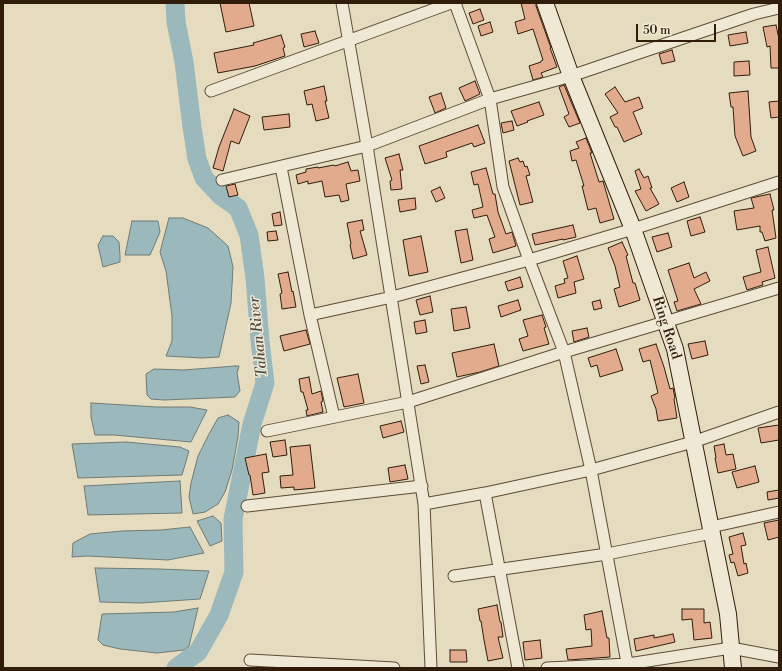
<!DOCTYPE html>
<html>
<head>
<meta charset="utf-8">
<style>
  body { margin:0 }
  #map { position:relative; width:782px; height:671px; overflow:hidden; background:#e5dcbf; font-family:"Libre Bodoni",serif }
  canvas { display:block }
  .frame { position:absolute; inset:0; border:4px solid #301c09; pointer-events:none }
  .scale { position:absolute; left:636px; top:24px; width:80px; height:18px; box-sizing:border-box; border:2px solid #301c09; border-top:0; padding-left:5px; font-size:12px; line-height:14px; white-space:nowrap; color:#301c09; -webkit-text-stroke:3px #eee8d5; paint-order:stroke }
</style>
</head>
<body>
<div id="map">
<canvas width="782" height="671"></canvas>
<div class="frame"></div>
<div class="scale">50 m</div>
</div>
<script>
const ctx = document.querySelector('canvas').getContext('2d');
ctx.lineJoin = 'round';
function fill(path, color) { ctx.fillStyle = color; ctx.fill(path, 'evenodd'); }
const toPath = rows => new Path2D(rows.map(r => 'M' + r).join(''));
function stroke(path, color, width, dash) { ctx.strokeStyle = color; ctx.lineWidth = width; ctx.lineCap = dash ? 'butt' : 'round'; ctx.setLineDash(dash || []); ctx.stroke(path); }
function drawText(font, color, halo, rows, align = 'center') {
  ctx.font = font + ' "Libre Bodoni",serif'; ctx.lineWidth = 3; ctx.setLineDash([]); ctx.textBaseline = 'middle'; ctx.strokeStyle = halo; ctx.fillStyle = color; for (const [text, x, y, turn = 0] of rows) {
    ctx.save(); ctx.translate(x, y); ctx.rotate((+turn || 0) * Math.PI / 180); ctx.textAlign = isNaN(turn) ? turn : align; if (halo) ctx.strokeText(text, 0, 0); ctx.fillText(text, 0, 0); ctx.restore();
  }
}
const water = toPath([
  [169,218,183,218,208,228,228,246,233,267,231,303,219,357,202,358,166,356,172,341,172,316,166,271,160,252,169,218],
  [132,221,158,221,160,232,150,255,125,255,132,221],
  [103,236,113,236,119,242,120,255,120,262,103,267,98,245,103,236],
  [235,366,239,366,237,373,240,391,235,397,164,400,151,399,147,395,146,374,154,369,184,370,235,366],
  [91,403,157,407,190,407,207,410,191,442,114,435,95,435,91,417,91,403],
  [228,415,239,422,238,437,232,470,225,492,218,504,205,512,193,514,189,497,191,483,198,456,209,434,218,418,228,415],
  [126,442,180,447,189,451,182,475,78,478,72,444,126,442],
  [180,481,182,513,88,515,84,486,180,481],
  [213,516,221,523,222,541,210,546,197,521,213,516],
  [190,527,204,553,168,560,87,556,72,557,73,543,90,534,122,531,161,530,190,527],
  [95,568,160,569,209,571,200,599,141,603,100,602,95,568],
  [198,608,189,646,184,650,157,653,120,649,103,645,98,640,102,614,174,612,198,608]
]);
const river = toPath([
  [175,3,176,22,184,62,192,127,197,159,204,178,221,196,238,208,249,235,255,278,260,341,265,383,252,424,233,519,234,572,219,615,198,652,176,668]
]);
const building = toPath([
  [220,3,249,3,254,26,226,32,220,3],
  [521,3,536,3,536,6,551,48,550,48,557,67,541,73,543,77,533,80,529,66,541,62,541,61,543,60,533,29,518,34,515,22,525,19,521,3],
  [480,9,484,20,473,24,469,13,480,9],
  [490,22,493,32,481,36,478,26,490,22],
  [776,25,779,39,779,68,771,68,770,46,767,47,763,27,776,25],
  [315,31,319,43,304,47,301,34,315,31],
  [746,32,748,43,730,46,728,35,746,32],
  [281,35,285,47,283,48,285,56,255,66,218,73,214,53,254,45,253,43,281,35],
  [672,50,675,61,662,64,659,54,672,50],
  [749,61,750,75,734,76,734,62,749,61],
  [475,81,480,94,465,101,459,88,475,81],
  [564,85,580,123,569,127,564,117,569,114,559,87,564,85],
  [324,86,327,101,325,101,329,118,316,121,312,104,307,105,304,91,324,86],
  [615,87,625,102,639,97,643,108,633,112,642,134,624,142,617,127,615,127,610,117,618,113,605,94,615,87],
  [748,91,751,137,756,151,743,156,735,136,733,107,731,107,729,93,748,91],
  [441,93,446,108,435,113,429,97,441,93],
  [779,101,779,117,771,118,769,102,779,101],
  [539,102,544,115,527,121,528,122,517,126,511,111,539,102],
  [234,109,250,116,239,144,231,141,223,171,213,168,219,147,234,109],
  [289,114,290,127,264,130,262,117,289,114],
  [512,121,514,130,503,133,501,123,512,121],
  [478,125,485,143,474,147,472,143,446,152,447,157,425,164,419,146,478,125],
  [586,138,592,153,590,153,599,182,603,181,614,219,600,223,596,208,588,210,582,186,584,186,576,160,572,161,570,151,579,148,576,142,586,138],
  [399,154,403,170,400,170,402,189,391,190,390,181,392,180,385,158,399,154],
  [518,158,520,162,523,161,525,167,527,166,530,175,526,176,533,202,520,205,509,161,518,158],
  [348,162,351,171,358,170,360,181,346,184,349,200,341,202,339,195,325,197,322,181,308,184,308,181,298,184,296,175,306,172,306,169,318,167,318,168,334,165,335,166,348,162],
  [486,168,493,194,495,194,498,212,506,234,512,232,516,246,493,253,489,239,495,237,487,215,474,218,472,210,483,207,478,184,474,185,471,172,486,168],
  [639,169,644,178,648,176,652,188,650,188,659,204,646,211,635,191,641,189,635,171,639,169],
  [684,182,689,197,677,202,671,188,684,182],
  [235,184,238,195,229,197,226,186,235,184],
  [440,187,445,198,436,202,431,191,440,187],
  [770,194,774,210,772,210,776,238,765,241,762,232,760,232,760,226,737,230,734,211,754,208,751,198,770,194],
  [415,198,416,209,400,212,398,200,415,198],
  [280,212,282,225,274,226,272,214,280,212],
  [700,217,705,232,691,236,687,221,700,217],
  [362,220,364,230,360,231,367,255,353,259,350,245,351,244,347,223,362,220],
  [573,225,576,237,563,240,563,239,535,245,532,234,573,225],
  [467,229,473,260,461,263,455,231,467,229],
  [276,231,278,240,268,241,267,232,276,231],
  [668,233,672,247,657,252,652,237,668,233],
  [421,236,428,272,409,276,403,240,421,236],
  [622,242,628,255,626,256,633,283,635,283,640,300,619,307,614,289,620,287,615,266,608,248,622,242],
  [768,247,775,278,762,282,763,285,747,290,743,277,761,272,756,250,768,247],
  [577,256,584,279,574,282,576,293,558,298,555,286,565,283,564,279,568,278,563,261,577,256],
  [689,263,694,278,706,272,710,281,694,289,701,304,677,311,674,302,678,301,668,270,689,263],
  [288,272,292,292,293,291,296,307,282,309,280,294,282,293,278,274,288,272],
  [520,277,523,287,508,291,505,282,520,277],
  [430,296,433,312,420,315,416,300,430,296],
  [518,300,521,310,501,317,498,306,518,300],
  [600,300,602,308,594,310,592,302,600,300],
  [466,307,470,328,454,331,451,309,466,307],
  [542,315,546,327,544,328,549,344,523,351,519,339,528,336,523,320,542,315],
  [425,320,427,332,416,334,414,322,425,320],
  [587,328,589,337,574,342,572,331,587,328],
  [306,330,310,344,284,351,280,336,306,330],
  [705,341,708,355,692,359,688,344,705,341],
  [494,344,499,366,480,372,457,377,452,353,494,344],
  [656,344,664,367,670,389,673,388,675,398,674,399,677,418,658,421,656,409,651,396,658,393,650,360,643,362,639,349,656,344],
  [616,349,623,370,600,377,597,365,591,367,588,358,616,349],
  [425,365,429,382,421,384,417,366,425,365],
  [358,374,364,403,344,407,337,378,358,374],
  [309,377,312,394,321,391,323,401,321,402,323,412,307,416,306,410,308,410,303,392,301,392,299,379,309,377],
  [401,421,404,432,383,438,380,426,401,421],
  [779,425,779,440,761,443,758,428,779,425],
  [285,440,287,455,273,457,270,442,285,440],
  [724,444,726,455,733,454,736,469,718,473,715,458,716,458,714,446,724,444],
  [310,445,315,488,294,490,294,487,281,488,280,476,293,475,290,447,310,445],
  [266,454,269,472,262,473,265,493,253,495,250,475,249,475,245,458,266,454],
  [405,465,408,479,390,482,388,468,405,465],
  [755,466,759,482,737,488,732,472,755,466],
  [779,490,779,498,768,500,767,492,779,490],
  [779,520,779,537,768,540,764,523,779,520],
  [743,533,746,545,741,546,744,564,746,563,748,573,738,576,734,562,731,563,729,555,733,554,729,537,743,533],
  [497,605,500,622,501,622,503,637,498,637,503,658,488,661,484,640,481,621,480,621,478,609,497,605],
  [682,609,704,609,704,623,710,622,712,638,694,640,692,619,682,620,682,609],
  [602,611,607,638,609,638,610,657,568,660,566,649,592,646,591,629,586,630,584,615,602,611],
  [673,634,675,642,636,651,634,639,654,635,654,638,673,634],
  [540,640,542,658,525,660,523,642,540,640],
  [450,650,466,650,467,662,450,662,450,650]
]);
const street = toPath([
  [342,3,367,146,424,504,431,668],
  [455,3,490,99,503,187,529,260,564,352,591,470,628,668],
  [211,91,451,3],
  [281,167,310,315,334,417],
  [222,180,367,146,490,99,571,76,754,14,779,8],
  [310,315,392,297,529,260,633,229,779,182],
  [267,431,408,402,564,352,779,288],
  [485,493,518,668],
  [424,504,485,493,591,470,693,442,779,412],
  [247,506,422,486],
  [711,527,779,512],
  [454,576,607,554,712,533],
  [250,660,394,668],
  [547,668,628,664,731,648,779,657]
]);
const secondary = toPath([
  [545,3,571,76,633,229,675,349,728,614,733,668]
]);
const streetNames = [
  ["Ring Road",666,328,72]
];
const waterNames = [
  ["Tahan River",259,337,-96]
];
fill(water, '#9bb9bd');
stroke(water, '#707a75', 1);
stroke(river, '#9bb9bd', 19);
fill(building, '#e3ab8e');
stroke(building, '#301c09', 1);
stroke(street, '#5d4c36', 13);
stroke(secondary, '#301c09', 18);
stroke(street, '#eee8d5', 11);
stroke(secondary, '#eee8d5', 16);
drawText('14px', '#301c09', '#eee8d5', streetNames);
drawText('italic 15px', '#504b3f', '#eee8d5', waterNames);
</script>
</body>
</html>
